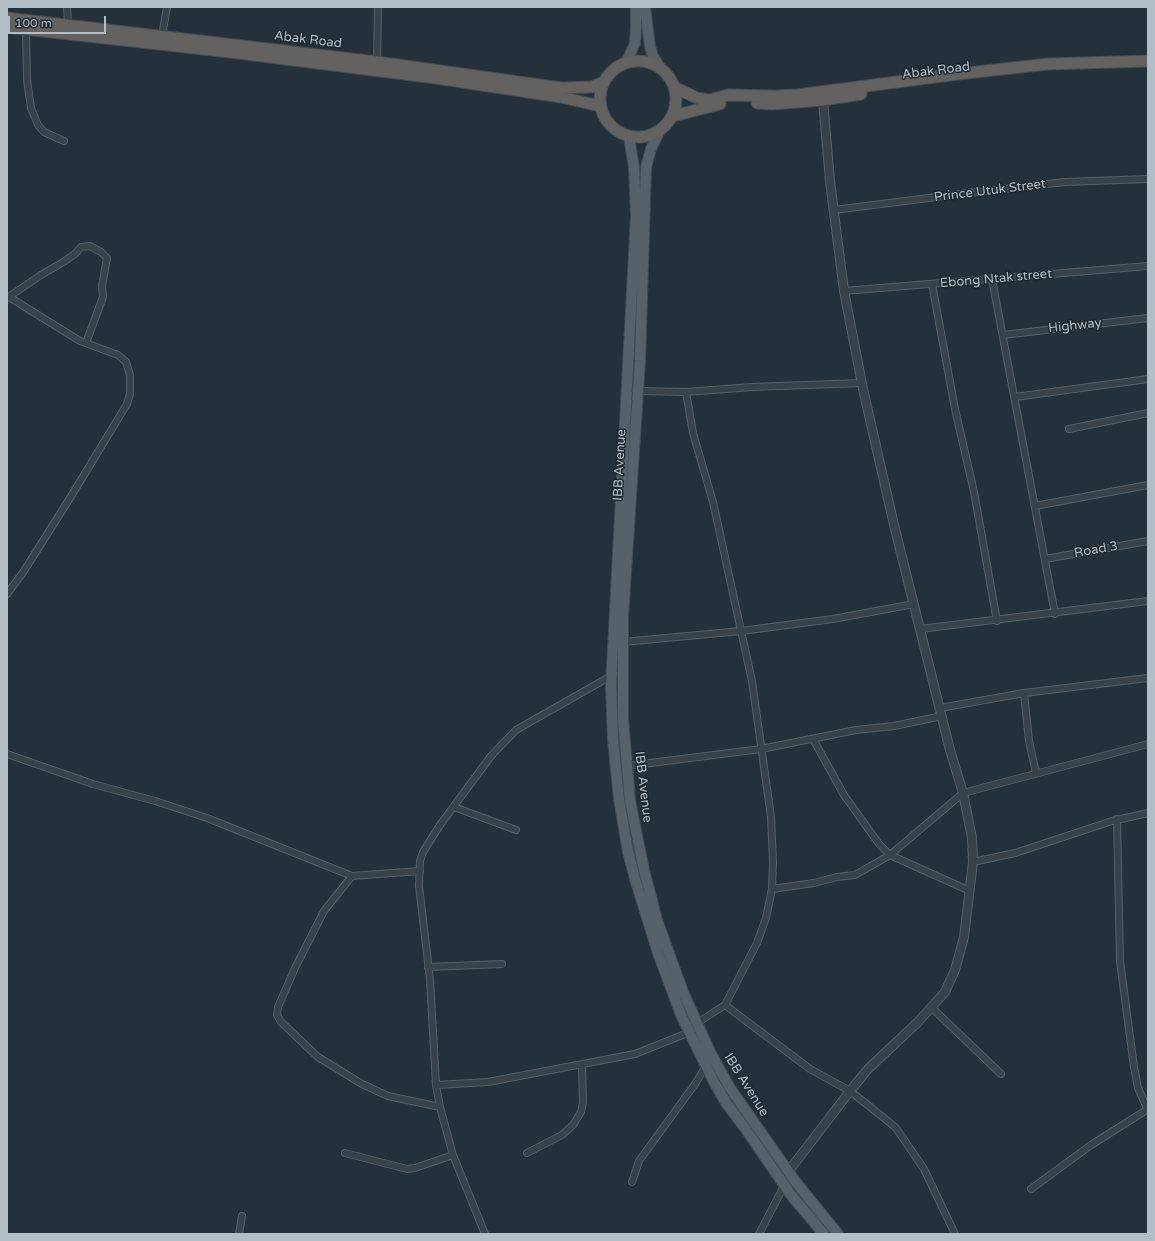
<!DOCTYPE html>
<html>
<head>
<meta charset="utf-8">
<style>
  body { margin:0 }
  #map { position:relative; width:1155px; height:1241px; overflow:hidden; background:#24303a; font-family:"Varela Round",sans-serif }
  canvas { display:block }
  .frame { position:absolute; inset:0; border:8px solid #b3bdc6; pointer-events:none }
  .scale { position:absolute; left:8px; top:16px; width:98px; height:18px; box-sizing:border-box; border:2px solid #b3bdc6; border-top:0; padding-left:5px; font-size:12px; line-height:14px; white-space:nowrap; color:#b3bdc6; -webkit-text-stroke:3px #1d272f; paint-order:stroke }
</style>
</head>
<body>
<div id="map">
<canvas width="1155" height="1241"></canvas>
<div class="frame"></div>
<div class="scale">100 m</div>
</div>
<script>
const ctx = document.querySelector('canvas').getContext('2d');
ctx.lineJoin = 'round';
const toPath = rows => new Path2D(rows.map(r => 'M' + r).join(''));
function stroke(path, color, width, dash) { ctx.strokeStyle = color; ctx.lineWidth = width; ctx.lineCap = dash ? 'butt' : 'round'; ctx.setLineDash(dash || []); ctx.stroke(path); }
function drawText(font, color, halo, rows, align = 'center') {
  ctx.font = font + ' "Varela Round",sans-serif'; ctx.lineWidth = 3; ctx.setLineDash([]); ctx.textBaseline = 'middle'; ctx.strokeStyle = halo; ctx.fillStyle = color; for (const [text, x, y, turn = 0] of rows) {
    ctx.save(); ctx.translate(x, y); ctx.rotate((+turn || 0) * Math.PI / 180); ctx.textAlign = isNaN(turn) ? turn : align; if (halo) ctx.strokeText(text, 0, 0); ctx.fillText(text, 0, 0); ctx.restore();
  }
}
const minor = toPath([
  [67,7,68,25],
  [26,30,27,80,31,108,38,125,44,132,64,141],
  [162,36,167,7],
  [377,62,378,7],
  [834,210,960,194,1065,182,1148,179],
  [992,279,1055,614],
  [932,284,955,409,974,492,997,621],
  [844,291,1148,266],
  [7,298,41,275,65,261,76,253,81,247,90,246,101,252,107,258,102,286,103,297,86,343],
  [1003,335,1148,318],
  [638,391,686,392,752,387,862,383],
  [686,392,693,433,713,502,752,681,771,817,773,862,772,889,766,918,757,943,725,1005,697,1023],
  [1015,397,1148,379],
  [1069,429,1148,413],
  [1035,506,1148,485],
  [1045,559,1148,541],
  [7,594,24,571,70,498,127,404,130,394,130,375,126,362,118,355,80,341,9,297],
  [920,629,1148,601],
  [623,642,741,631,833,619,914,604],
  [1024,693,1029,741,1036,773],
  [940,708,1024,693,1148,678],
  [813,739,844,795,879,844,890,855,970,891],
  [7,754,93,784,155,801,207,818,352,876,420,871],
  [627,766,761,749,856,730,894,726,942,716],
  [454,807,516,830],
  [1117,819,1120,961,1134,1067,1138,1088,1148,1110],
  [973,862,1015,853,1112,821,1148,813],
  [352,876,324,911,295,968,278,1007,277,1015,281,1022,318,1057,362,1084,388,1096,440,1107],
  [772,889,814,883,837,877,855,875,890,855,963,793,1148,744],
  [428,967,502,964],
  [725,1005,810,1069,850,1091,884,1118,896,1128,924,1169,955,1234],
  [931,1007,1001,1074],
  [436,1085,488,1082,635,1054,690,1032],
  [345,1153,407,1169,415,1168,453,1155],
  [527,1153,562,1135,573,1125,581,1112,583,1102,582,1064],
  [632,1182,639,1161,695,1084,706,1066],
  [1031,1189,1091,1145,1148,1109],
  [239,1234,242,1216],
  [485,1234,453,1155,440,1107,436,1085,430,979,419,886,420,861,423,852,440,825,491,756,516,730,611,676],
  [759,1234,784,1186]
]);
const tertiary = toPath([
  [788,1172,850,1091,868,1069,918,1022,945,992,955,970,964,937,973,862,972,838,963,793,950,750,894,525,863,389,844,291,830,181,823,100]
]);
const primary = toPath([
  [645,7,650,47,653,56,659,66],
  [626,63,635,43,636,28,636,7],
  [659,132,651,149,646,167,640,361,623,617,623,718,630,801,644,870,657,920,683,992,711,1054,730,1088,795,1181,838,1234],
  [629,137,634,167,636,215,611,685,613,740,619,799,628,852,635,879,658,953,681,1015,713,1080,726,1103,745,1128,791,1195,824,1234]
]);
const trunk = toPath([
  [7,18,377,62,561,88,592,87,604,82],
  [7,27,230,52,436,78,561,97,600,106],
  '600 99a38 38 0 1 1 76 0a38 38 0 1 1-76 0Z',
  [674,87,697,98,709,100,728,95,775,96,797,95,958,74,1048,64,1148,61],
  [757,103,772,104,823,100,861,94],
  [673,116,720,104]
]);
const streetNames = [
  ["Abak Road",308,40,7],
  ["Abak Road",936,71,-7],
  ["Prince Utuk Street",990,191,-7],
  ["Ebong Ntak street",996,279,-5],
  ["Highway",1075,326,-6],
  ["IBB Avenue",620,465,-87],
  ["Road 3",1096,550,-10],
  ["IBB Avenue",643,787,83],
  ["IBB Avenue",746,1085,58]
];
stroke(minor, '#566068', 8);
stroke(tertiary, '#566068', 10);
stroke(primary, '#414b53', 12);
stroke(trunk, '#434d55', 13);
stroke(minor, '#38424a', 6);
stroke(tertiary, '#38424a', 8);
stroke(primary, '#56616a', 10);
stroke(trunk, '#636260', 11);
drawText('13px', '#b3bdc6', '#1d272f', streetNames);
</script>
</body>
</html>
